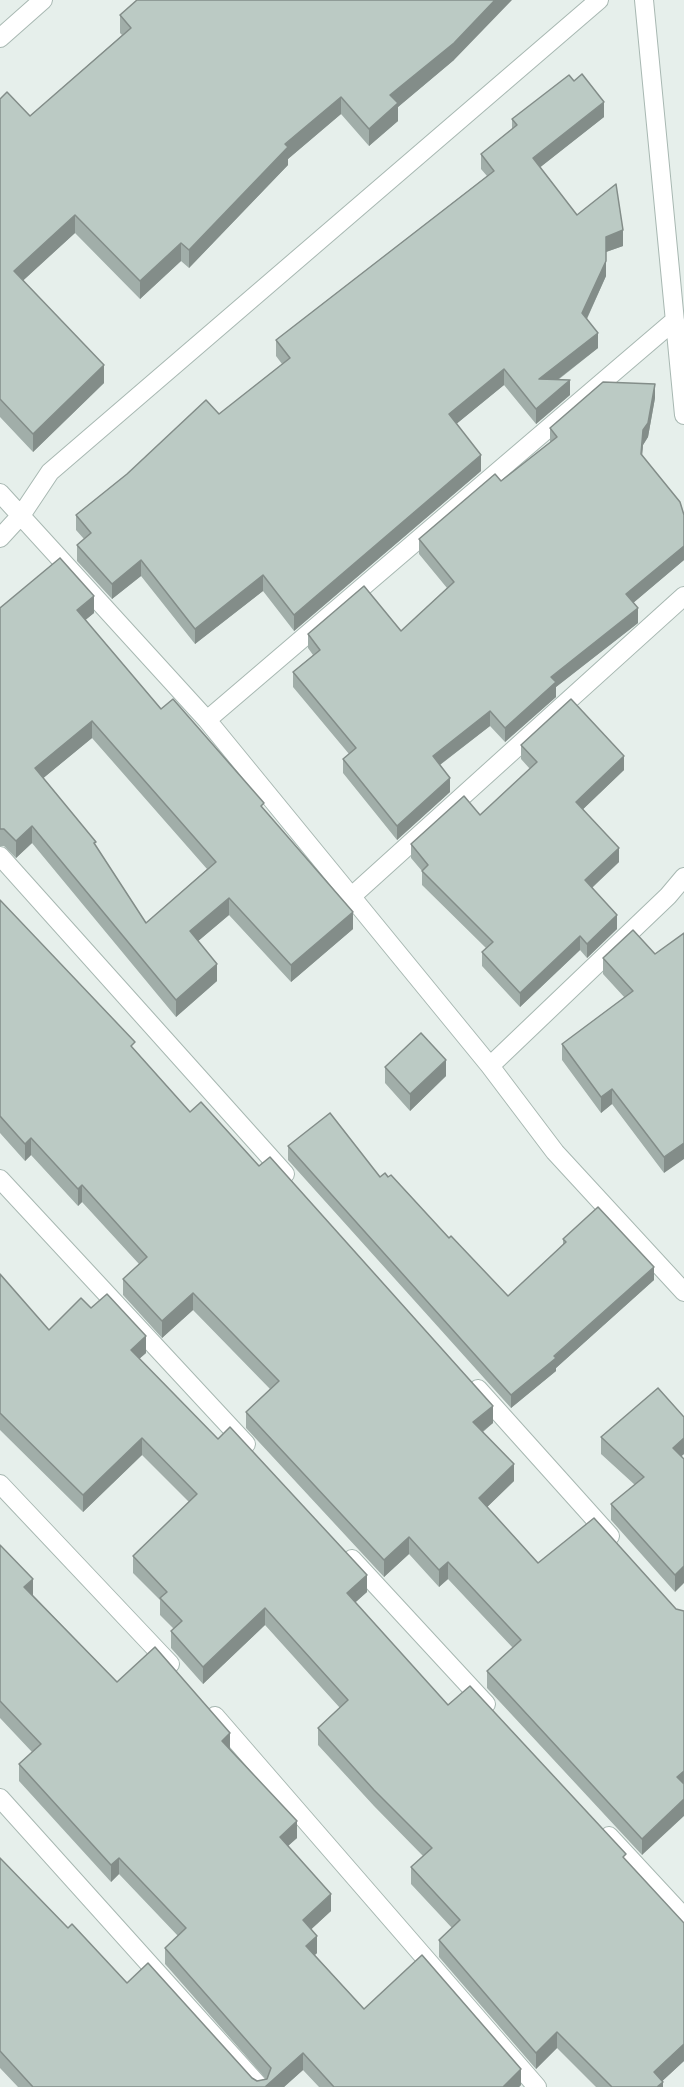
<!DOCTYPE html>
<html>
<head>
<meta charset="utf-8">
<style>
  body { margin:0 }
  canvas { display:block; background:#e6efeb }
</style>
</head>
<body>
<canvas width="684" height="2087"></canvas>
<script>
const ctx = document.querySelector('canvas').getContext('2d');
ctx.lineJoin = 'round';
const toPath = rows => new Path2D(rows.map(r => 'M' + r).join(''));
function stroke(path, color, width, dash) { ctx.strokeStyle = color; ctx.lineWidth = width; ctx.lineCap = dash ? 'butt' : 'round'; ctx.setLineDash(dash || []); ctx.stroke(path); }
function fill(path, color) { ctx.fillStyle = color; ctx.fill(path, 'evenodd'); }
const street = toPath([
  [644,0,684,415],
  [0,38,43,0],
  [0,493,207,720,490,1066,555,1152,684,1292],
  [0,538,22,514,50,472,599,0],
  [207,720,675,320],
  [0,856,285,1174],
  [352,896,684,596],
  [490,1066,668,896,684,877],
  [0,1179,246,1444],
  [478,1389,610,1536],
  [0,1484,170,1664],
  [352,1559,486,1704],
  [215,1716,537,2087],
  [0,1798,260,2087],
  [609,1836,684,1917]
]);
const wall = toPath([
  [120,15,454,60,398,107,398,121,369,146,341,114,288,159,288,165,189,268,181,261,140,299,75,233,23,280,104,383,33,452,0,417,0,99,30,116,122,35,120,33],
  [604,117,540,167,577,215,623,246,606,252,606,276,587,319,598,348,558,380,570,395,536,424,504,385,456,424,481,471,294,631,263,591,195,644,141,576,112,599,77,561,77,545,84,539,76,530,76,515,219,414,282,364,276,356,276,340,487,176,481,169,481,154,512,129,512,119],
  [655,398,648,437,643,445,642,455,684,515,684,560,633,603,638,623,556,687,556,697,505,742,490,726,440,765,450,792,397,840,343,773,343,759,349,754,293,687,293,672,313,655,308,648,308,634,401,631,447,588,419,554,419,539,501,481,550,442,550,428],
  [0,608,94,613,85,620,161,709,264,810,353,929,291,982,229,915,198,941,217,981,176,1017,32,843,16,858,4,846,0,846],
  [92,738,207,869,146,923,96,846,43,778],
  [521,745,624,770,583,809,619,862,592,888,617,929,587,958,580,950,520,1007,482,966,482,952,486,948,422,885,422,871,411,858,411,844,480,815,530,769,521,759],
  [0,900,190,1112,493,1423,483,1432,514,1481,487,1507,538,1563,676,1609,642,1855,487,1688,487,1671,513,1648,448,1579,439,1587,409,1554,384,1577,246,1428,246,1412,270,1389,193,1310,162,1338,123,1295,123,1279,139,1264,82,1202,78,1206,31,1155,25,1161,0,1133],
  [684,933,664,1173,612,1104,601,1113,562,1060,562,1044,625,998,603,974,603,958,655,954],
  [385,1067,446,1076,410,1111,385,1083],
  [288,1146,380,1177,388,1177,508,1296,563,1245,563,1239,654,1280,556,1368,556,1371,511,1408,288,1160],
  [0,1274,49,1330,91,1308,146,1353,139,1359,367,1592,355,1602,448,1705,626,1861,684,2061,662,2081,663,2087,596,2087,557,2048,536,2069,439,1957,439,1940,452,1928,411,1884,411,1867,423,1856,374,1806,318,1745,318,1728,340,1708,265,1625,203,1684,171,1648,171,1631,174,1629,160,1615,160,1600,133,1573,133,1556,189,1502,142,1455,83,1512,0,1430],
  [684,1417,684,1454,681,1456,675,1592,611,1520,611,1504,635,1485,601,1454,601,1437],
  [0,1545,33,1595,117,1682,230,1749,297,1838,288,1846,331,1911,311,1929,317,1953,315,1955,364,2009,521,2085,519,2087,319,2087,303,2070,284,2087,18,2087,0,2068,0,1858,68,1928,127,1983,252,2078,257,2081,266,2079,165,1964,165,1948,178,1936,119,1874,111,1882,19,1781,19,1764,32,1752,0,1718]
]);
const shadedWall = toPath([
  [495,0,512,0,454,60,398,107,398,121,369,146,369,129,390,95],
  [341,97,341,114,288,159,288,165,189,268,189,250,285,144],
  [604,102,604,117,533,173,533,158],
  [75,215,75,233,14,289,14,271],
  [623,230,623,246,606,252,606,237],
  [181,243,181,261,140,299,140,281],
  [606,261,606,276,582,329,582,313],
  [598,333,598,348,539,394,539,379],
  [104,365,104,383,33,452,33,434],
  [504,369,504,385,449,430,449,414],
  [570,380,570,395,536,424,536,409],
  [655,384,655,398,648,437,643,445,641,468,643,430],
  [481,455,481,471,294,631,294,615],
  [684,546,684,560,626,609,626,594],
  [141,560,141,576,112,599,112,584],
  [263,575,263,591,195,644,195,629],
  [94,596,94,613,77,627,77,610],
  [638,608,638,623,556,687,556,697,505,742,505,728,551,677],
  [490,711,490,726,433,770,433,756],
  [92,721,92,738,35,785,35,768],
  [624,756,624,770,576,816,576,802],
  [450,778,450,792,397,840,397,826],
  [32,826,32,843,16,858,16,841],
  [619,848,619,862,585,894,585,880],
  [229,898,229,915,190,948,190,931],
  [353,912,353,929,291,982,291,965],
  [617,915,617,929,587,958,587,944],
  [580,936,580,950,520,1007,520,993],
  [217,964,217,981,176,1017,176,1000],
  [446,1060,446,1076,410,1111,410,1094],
  [612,1089,612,1104,601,1113,601,1097],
  [31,1138,31,1155,25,1161,25,1144],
  [684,1143,684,1159,664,1173,664,1157],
  [82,1185,82,1202,78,1206,78,1189],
  [654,1267,654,1280,556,1368,556,1371,511,1408,511,1395],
  [193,1293,193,1310,162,1338,162,1321],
  [146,1336,146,1353,131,1366,131,1350],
  [493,1406,493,1423,473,1439,473,1422],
  [142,1438,142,1455,83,1512,83,1495],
  [684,1438,684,1454,673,1464,673,1448],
  [514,1464,514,1481,479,1515,479,1498],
  [409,1537,409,1554,384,1577,384,1560],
  [448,1562,448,1579,439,1587,439,1570],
  [684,1566,684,1583,675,1592,675,1575],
  [367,1575,367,1592,347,1610,347,1593],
  [33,1579,33,1596,24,1587],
  [265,1608,265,1625,203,1684,203,1667],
  [230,1733,230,1750,222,1741],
  [684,1771,684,1787,677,1777],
  [684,1799,684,1816,642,1855,642,1839],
  [297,1821,297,1838,280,1853,280,1837],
  [119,1858,119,1874,111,1882,111,1865],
  [331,1894,331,1911,303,1937,303,1920],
  [317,1936,317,1953,306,1963,306,1946],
  [557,2032,557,2048,536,2069,536,2053],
  [684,2044,684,2061,656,2087,654,2072],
  [303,2053,303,2070,284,2087,265,2087],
  [521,2069,521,2085,519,2087,502,2087],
  [663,2082,663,2087,657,2087]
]);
const building = toPath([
  [137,0,495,0,454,43,390,95,398,103,369,129,341,97,285,144,288,147,189,250,181,243,140,281,75,215,14,271,104,365,33,434,0,399,0,99,7,92,30,116,131,28,120,15,137,0],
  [582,74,604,102,533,158,577,215,616,184,623,230,606,237,606,261,582,313,598,333,539,379,570,380,536,409,504,369,449,414,481,455,294,615,263,575,195,629,141,560,112,584,77,545,91,533,76,515,127,474,206,400,219,414,290,358,276,340,494,171,481,154,517,125,512,119,569,75,574,81,582,74],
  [603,382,655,384,648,423,643,430,641,454,680,502,684,515,684,546,626,594,638,608,551,677,556,682,505,728,490,711,433,756,450,778,397,826,343,759,356,748,293,672,320,650,308,634,364,586,401,631,454,582,419,539,495,474,501,481,557,437,550,428,603,382],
  [60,558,94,596,77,610,161,709,173,699,264,803,261,806,353,912,291,965,229,898,190,931,217,964,176,1000,32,826,16,841,4,829,0,829,0,608,60,558],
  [92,721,216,862,146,923,94,843,96,842,35,768,92,721],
  [571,699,624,756,576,802,619,848,585,880,617,915,587,944,580,936,520,993,482,952,493,942,422,871,428,865,411,844,464,796,480,815,537,762,521,745,571,699],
  [0,900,135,1042,131,1046,190,1112,201,1102,259,1166,270,1157,493,1406,473,1422,514,1464,479,1498,538,1563,594,1518,676,1609,684,1611,684,1771,677,1777,684,1784,684,1799,642,1839,487,1671,521,1640,448,1562,439,1570,409,1537,384,1560,246,1412,279,1381,193,1293,162,1321,123,1279,147,1257,82,1185,78,1189,31,1138,25,1144,0,1116,0,900],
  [633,930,655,954,684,933,684,1143,664,1157,612,1089,601,1097,562,1044,633,991,603,958,633,930],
  [421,1033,446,1060,410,1094,385,1067,421,1033],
  [330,1113,380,1177,385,1173,388,1177,391,1175,449,1238,451,1236,508,1296,566,1242,563,1239,598,1207,654,1267,554,1356,556,1358,511,1395,288,1146,330,1113],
  [0,1274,49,1330,81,1298,91,1308,107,1294,146,1336,131,1350,218,1439,230,1427,367,1575,347,1593,448,1705,470,1686,626,1854,623,1857,684,1923,684,2044,654,2072,663,2082,657,2087,612,2087,557,2032,536,2053,439,1940,460,1920,411,1867,432,1848,374,1790,318,1728,348,1700,265,1608,203,1667,171,1631,182,1621,160,1598,167,1592,133,1556,197,1494,142,1438,83,1495,0,1413,0,1274],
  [658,1388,684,1417,684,1438,673,1448,684,1459,684,1566,675,1575,611,1504,644,1477,601,1437,658,1388],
  [0,1545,33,1579,24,1587,117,1682,155,1647,230,1733,222,1741,297,1821,280,1837,331,1894,303,1920,317,1936,306,1946,364,2009,422,1955,521,2069,503,2087,334,2087,303,2053,265,2087,33,2087,0,2051,0,1858,68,1928,72,1924,127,1983,148,1963,252,2078,257,2081,267,2079,271,2068,165,1948,186,1928,119,1858,111,1865,19,1764,41,1744,0,1701,0,1545]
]);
stroke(street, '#a8b8b2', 20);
stroke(street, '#fff', 18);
fill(wall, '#a1aea9');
fill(shadedWall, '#838d89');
fill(building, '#bbcac4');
stroke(building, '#838d89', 1.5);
</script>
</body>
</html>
